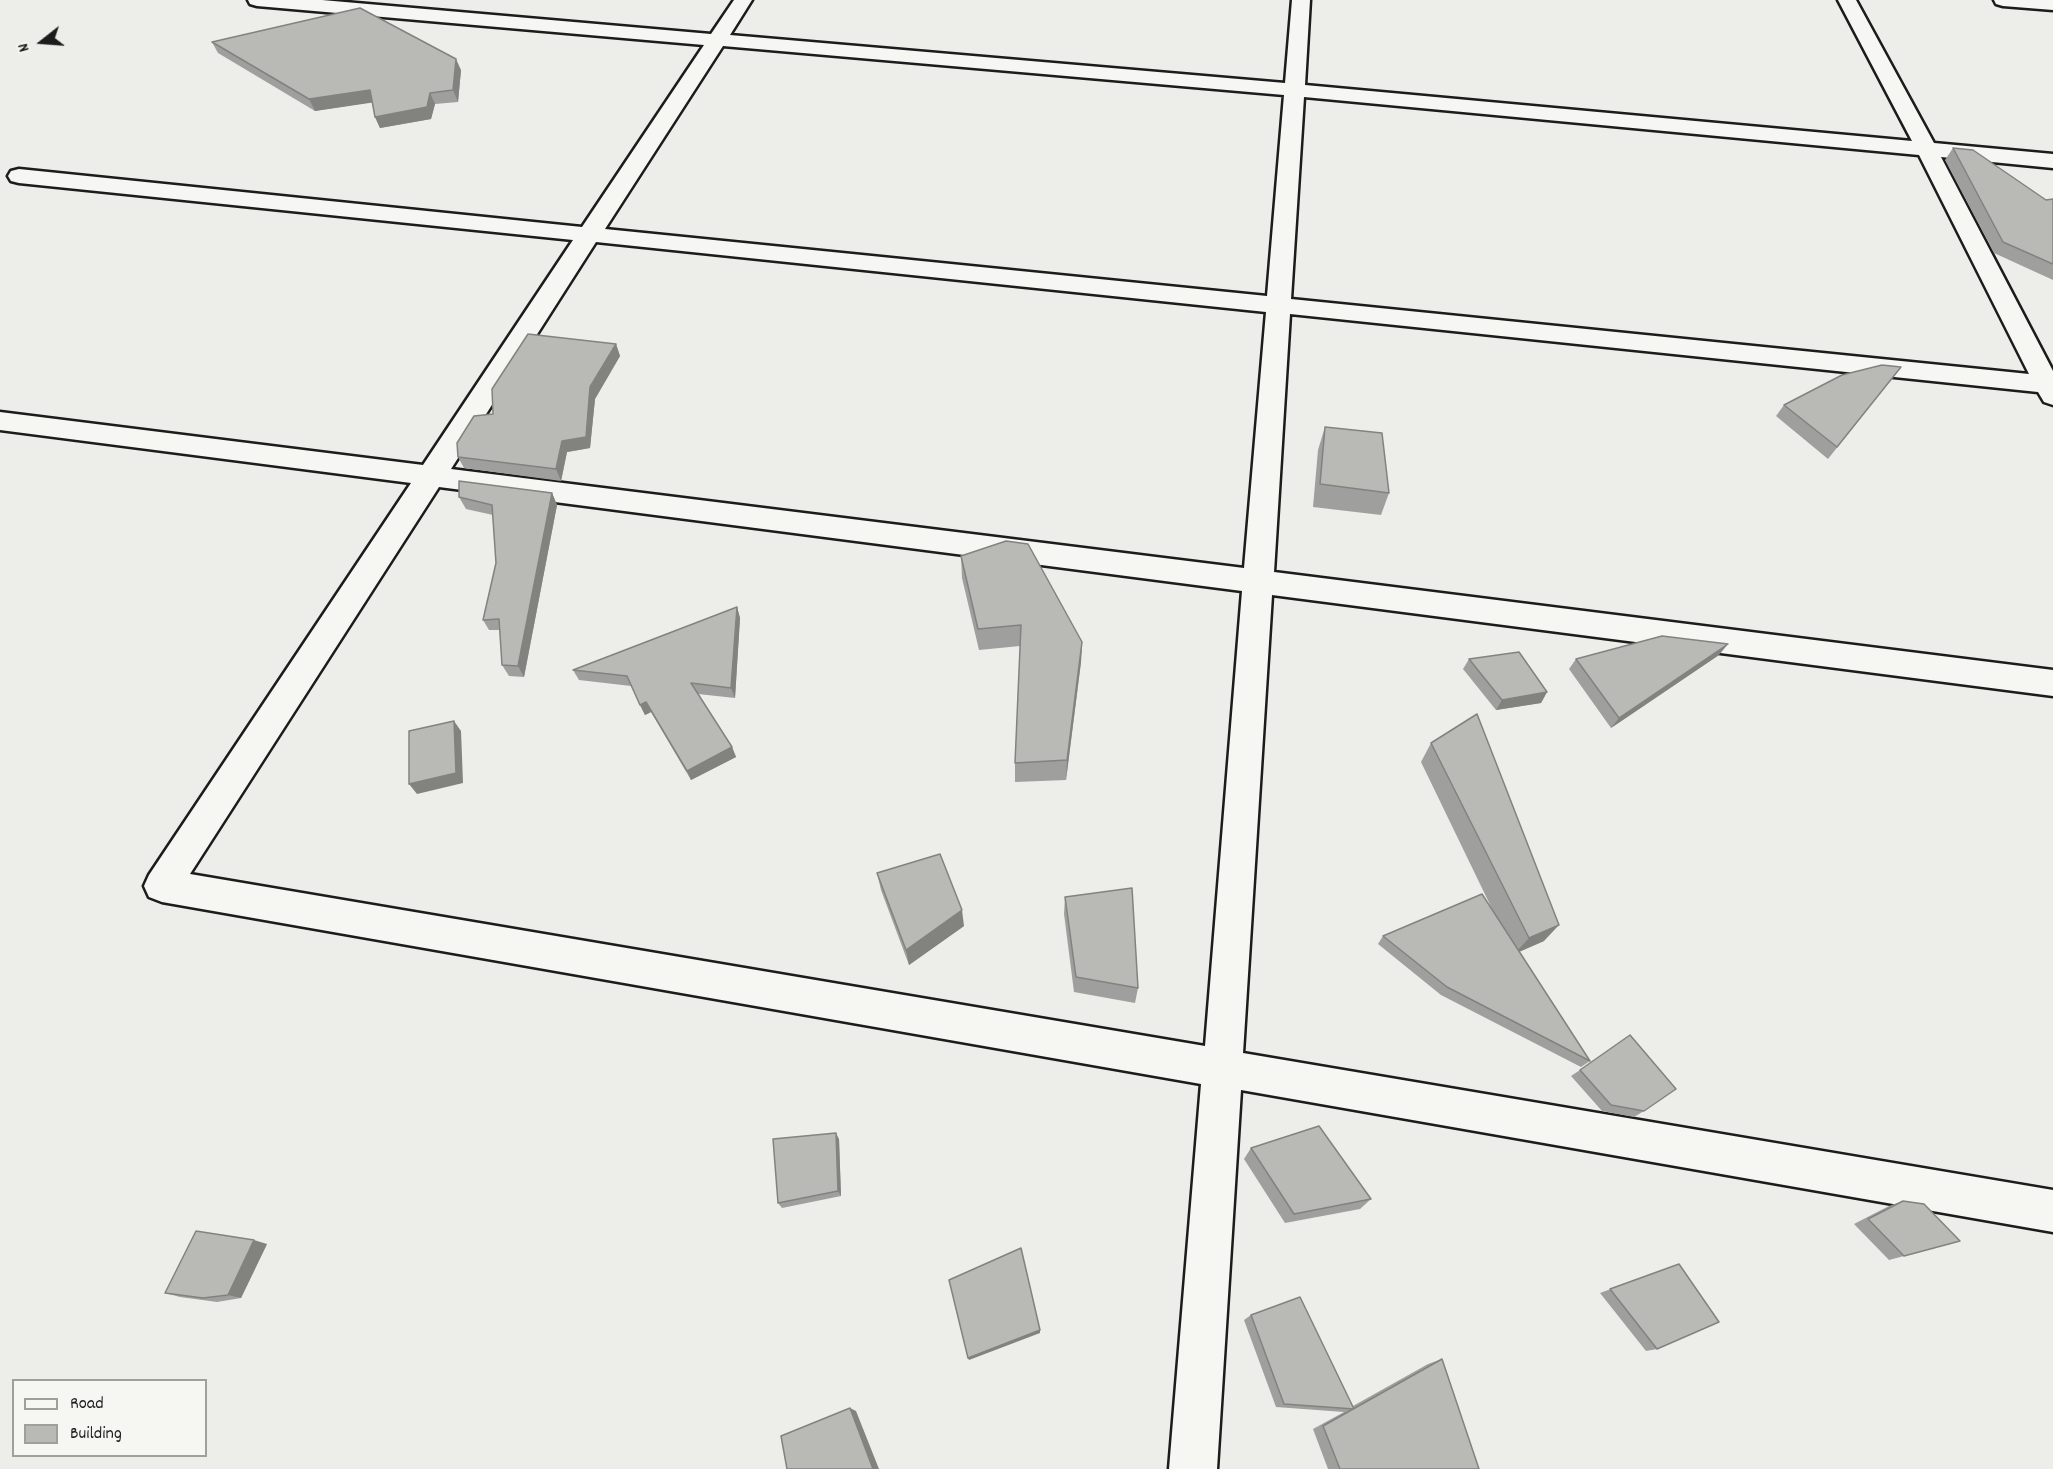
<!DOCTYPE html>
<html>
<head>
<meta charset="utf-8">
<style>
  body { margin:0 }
  #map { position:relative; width:2053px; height:1469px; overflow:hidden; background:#edede9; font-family:Dekko,sans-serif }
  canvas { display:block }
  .legend { position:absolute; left:12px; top:1379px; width:195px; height:78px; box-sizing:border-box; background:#f6f6f2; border:2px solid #9f9f9c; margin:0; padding:8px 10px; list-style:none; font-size:18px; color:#1c1c1c }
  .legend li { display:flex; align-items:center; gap:12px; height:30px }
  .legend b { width:30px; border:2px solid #9f9f9c }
  .north { position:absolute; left:12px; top:12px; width:60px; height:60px; -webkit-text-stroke:4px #f6f6f2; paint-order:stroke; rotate:253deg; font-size:16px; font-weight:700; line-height:24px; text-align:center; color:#1c1c1c }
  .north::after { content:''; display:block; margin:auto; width:21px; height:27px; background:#1c1c1c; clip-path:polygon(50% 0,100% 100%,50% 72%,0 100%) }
</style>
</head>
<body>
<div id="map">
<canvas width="2053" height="1469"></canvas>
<ul class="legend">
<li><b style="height:8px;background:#f6f6f2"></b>Road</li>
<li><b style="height:16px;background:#b9b9b6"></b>Building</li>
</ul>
<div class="north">N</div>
</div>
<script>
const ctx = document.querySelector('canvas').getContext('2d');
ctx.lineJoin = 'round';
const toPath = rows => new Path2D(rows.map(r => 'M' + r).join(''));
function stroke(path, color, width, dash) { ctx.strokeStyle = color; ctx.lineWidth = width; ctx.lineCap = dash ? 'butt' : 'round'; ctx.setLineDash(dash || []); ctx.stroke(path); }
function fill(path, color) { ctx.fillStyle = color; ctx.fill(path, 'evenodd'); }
const minor = toPath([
  [248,0,322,0,711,34,734,0,752,0,730,35,1285,83,1292,0,1310,0,1305,85,1912,141,1838,0,1856,0,1934,143,2053,154,2053,168,1941,157,2053,371,2053,405,2044,402,2038,392,1290,314,1274,572,2053,670,2053,696,1272,595,1243,1053,2053,1190,2053,1232,1241,1090,1217,1469,1169,1469,1201,1084,162,902,149,897,144,886,149,875,411,483,0,430,0,412,423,465,573,240,19,183,11,181,8,176,11,171,19,169,582,227,704,45,257,6,250,4,248,0],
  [723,46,1284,95,1267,296,605,229,723,46],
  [1304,97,1919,155,2029,374,1291,299,1304,97],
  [596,242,1266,312,1244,568,451,469,596,242],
  [439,487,1242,591,1205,1046,190,874,439,487],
  [1994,0,2053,0,2053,10,2003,6,1996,4,1994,0]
]);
const wall = toPath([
  [212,42,461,70,458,102,435,104,431,119,380,128,375,117,372,102,315,111,218,53],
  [1953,148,2046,200,2053,199,2053,280,1994,253,1945,160],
  [616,344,620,356,595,399,590,448,567,452,561,481,464,468,458,457,493,414],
  [1901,367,1828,459,1776,416,1784,405],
  [1325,427,1389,493,1381,515,1313,507,1318,450],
  [552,493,557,505,524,677,509,676,502,665,500,630,489,630,483,620,496,563,493,515,466,509,459,497],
  [961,556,1082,642,1081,662,1066,780,1015,782,1015,763,1020,646,979,650,962,578],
  [737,607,740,618,735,698,698,694,732,747,736,757,691,780,651,712,645,715,631,686,579,680,573,670],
  [1719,655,1611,728,1569,669,1576,659],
  [1469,659,1547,692,1541,703,1496,710,1463,669],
  [1431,743,1544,941,1519,952,1590,1061,1581,1067,1441,995,1378,944,1383,936,1495,915,1421,762],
  [877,873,964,926,909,965,881,890],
  [1065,897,1138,988,1135,1003,1074,992,1064,914],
  [1580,1070,1644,1111,1634,1117,1602,1111,1571,1076],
  [839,1139,841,1196,782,1208,778,1203],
  [1251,1148,1371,1199,1360,1209,1285,1223,1244,1159],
  [1903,1201,1960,1241,1889,1260,1854,1224,1889,1206],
  [267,1244,241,1298,217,1302,180,1297,165,1293],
  [1679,1264,1657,1349,1646,1351,1600,1293],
  [1251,1315,1353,1406,1428,1364,1442,1359,1479,1469,1328,1469,1313,1429,1344,1412,1276,1407,1244,1320]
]);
const shadedWall = toPath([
  [456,59,461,70,458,102,453,90],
  [370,90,376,102,315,111,309,99],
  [430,93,435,104,431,119,380,128,375,117],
  [616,344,620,356,595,399,590,448,567,452,561,481,556,469,562,441,590,387],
  [552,493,557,505,524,677,518,666],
  [737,607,740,618,735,698,731,688],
  [1082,642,1081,662,1066,780,1067,760],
  [1728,644,1719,655,1611,728,1619,718],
  [1547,692,1541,703,1496,710,1502,700],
  [646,702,651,712,645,715,640,705],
  [454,721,461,731,463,783,417,794,409,784],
  [732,747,736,757,691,780,687,771],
  [962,910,964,926,909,965,906,950],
  [1559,925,1544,941,1514,954,1529,938],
  [836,1133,839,1139,841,1196,838,1191],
  [254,1240,267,1244,241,1298,228,1295],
  [1040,1330,1040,1333,969,1360,968,1358],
  [850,1408,856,1411,879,1469,873,1469]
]);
const building = toPath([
  [360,8,456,59,453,90,430,93,427,107,375,117,370,90,309,99,212,42,360,8],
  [1953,148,1973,150,2046,200,2053,199,2053,264,2003,242,1953,148],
  [528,334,616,344,590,387,586,437,562,441,556,469,458,457,457,443,474,416,493,414,492,389,528,334],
  [1882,365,1901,367,1837,447,1784,405,1842,375,1882,365],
  [1325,427,1382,433,1389,493,1320,484,1325,427],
  [459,481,552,493,518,666,502,665,499,619,483,620,496,563,492,505,459,497,459,481],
  [1006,541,1028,544,1082,642,1067,760,1015,763,1021,625,978,629,961,556,1006,541],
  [737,607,731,688,691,683,732,747,687,771,646,702,640,705,627,676,573,670,737,607],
  [1662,636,1728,644,1619,718,1576,659,1662,636],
  [1519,652,1547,692,1502,700,1469,659,1519,652],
  [1477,714,1559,925,1529,938,1431,743,1477,714],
  [454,721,456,773,409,784,409,731,454,721],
  [940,854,962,910,906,950,877,873,940,854],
  [1132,888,1138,988,1076,977,1065,897,1132,888],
  [1482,894,1590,1061,1447,987,1383,936,1482,894],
  [1630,1035,1676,1089,1644,1111,1611,1105,1580,1070,1630,1035],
  [1319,1126,1371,1199,1294,1214,1251,1148,1319,1126],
  [836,1133,838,1191,778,1203,773,1139,836,1133],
  [1903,1201,1924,1204,1960,1241,1904,1256,1868,1219,1903,1201],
  [196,1231,254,1240,228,1295,203,1298,165,1293,196,1231],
  [1021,1248,1040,1330,968,1358,949,1280,1021,1248],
  [1679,1264,1719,1322,1657,1349,1610,1289,1679,1264],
  [1300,1297,1354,1409,1284,1404,1251,1315,1300,1297],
  [1442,1359,1479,1469,1340,1469,1323,1426,1442,1359],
  [850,1408,873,1469,787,1469,781,1436,850,1408]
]);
stroke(minor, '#1c1c1c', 5);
fill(minor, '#f6f6f2');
fill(wall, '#9f9f9d');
fill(shadedWall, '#82827f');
fill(building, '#b9b9b6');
stroke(building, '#82827f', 1.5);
</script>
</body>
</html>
